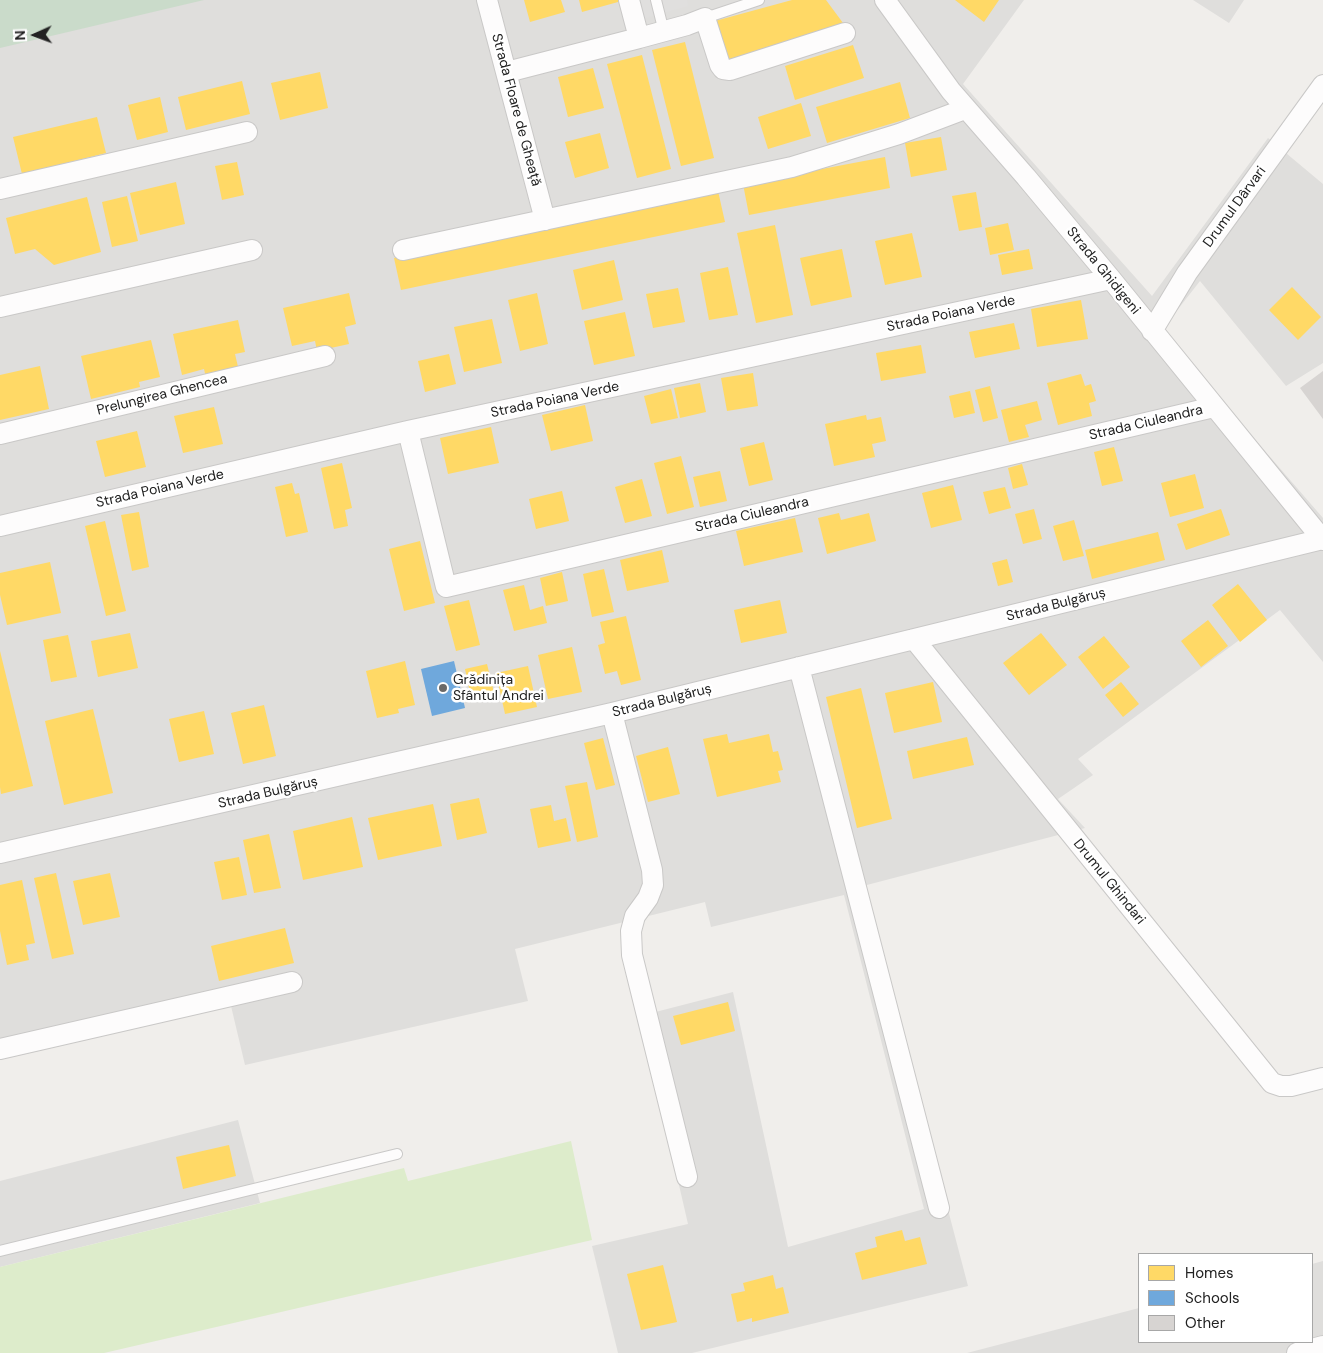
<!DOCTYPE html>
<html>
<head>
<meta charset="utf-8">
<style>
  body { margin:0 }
  #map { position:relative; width:1323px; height:1353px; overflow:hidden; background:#f0eeeb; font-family:"DM Sans",sans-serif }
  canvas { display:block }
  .legend { position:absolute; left:1138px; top:1253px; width:175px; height:90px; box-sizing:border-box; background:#fff; border:1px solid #a7a7a7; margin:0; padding:6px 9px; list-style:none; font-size:15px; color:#222 }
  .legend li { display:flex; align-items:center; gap:10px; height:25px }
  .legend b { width:25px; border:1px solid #a7a7a7 }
  .north { position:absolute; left:10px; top:10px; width:50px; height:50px; -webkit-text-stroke:4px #fff; paint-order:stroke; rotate:268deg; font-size:14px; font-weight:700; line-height:20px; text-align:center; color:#222 }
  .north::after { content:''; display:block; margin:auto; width:18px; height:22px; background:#222; clip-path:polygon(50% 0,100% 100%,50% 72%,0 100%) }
</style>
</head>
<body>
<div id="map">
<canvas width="1323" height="1353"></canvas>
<ul class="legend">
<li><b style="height:14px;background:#ffd966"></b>Homes</li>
<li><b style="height:14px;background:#6fa8dc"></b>Schools</li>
<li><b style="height:14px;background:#d7d4d2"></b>Other</li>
</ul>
<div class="north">N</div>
</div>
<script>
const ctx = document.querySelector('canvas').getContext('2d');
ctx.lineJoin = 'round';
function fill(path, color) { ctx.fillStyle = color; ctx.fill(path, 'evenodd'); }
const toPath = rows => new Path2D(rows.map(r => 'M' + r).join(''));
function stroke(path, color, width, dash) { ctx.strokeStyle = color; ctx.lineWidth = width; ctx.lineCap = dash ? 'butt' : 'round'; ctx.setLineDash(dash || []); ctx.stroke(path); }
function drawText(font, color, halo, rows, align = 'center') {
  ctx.font = font + ' "DM Sans",sans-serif'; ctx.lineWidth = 5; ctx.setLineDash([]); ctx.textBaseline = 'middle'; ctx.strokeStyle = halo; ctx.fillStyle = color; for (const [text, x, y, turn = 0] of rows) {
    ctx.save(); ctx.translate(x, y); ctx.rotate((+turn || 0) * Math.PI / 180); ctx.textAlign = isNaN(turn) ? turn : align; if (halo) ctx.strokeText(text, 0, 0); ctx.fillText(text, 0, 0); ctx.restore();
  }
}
const residential = toPath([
  [0,0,1024,0,963,84,1152,296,1268,138,1323,184,1323,363,1286,386,1200,281,1161,331,1323,518,1323,662,1280,610,1078,759,1093,775,1058,799,1085,828,863,886,968,1286,692,1353,618,1353,592,1246,688,1224,640,1016,733,992,788,1247,924,1209,844,895,711,927,705,902,515,949,528,1001,245,1065,231,1006,0,1060],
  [1193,0,1244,0,1229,23],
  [238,1120,260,1203,0,1267,0,1181],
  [1323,1261,1323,1353,967,1353,1139,1308,1139,1342,1312,1342,1312,1264]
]);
const grass = toPath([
  [571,1141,592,1240,104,1353,0,1353,0,1267,404,1168,408,1181]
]);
const cemetery = toPath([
  [0,0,204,0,0,48]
]);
const parking = toPath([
  [637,0,687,0,688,6,642,19]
]);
const homes = toPath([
  [524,0,561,0,565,12,530,22],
  [579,0,618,0,618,2,582,12],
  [792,0,826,0,843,23,801,37,802,42,728,63,715,21],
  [955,0,999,0,984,22],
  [685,42,714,158,681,166,652,50],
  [853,45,864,78,795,100,785,66],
  [642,55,671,169,637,178,607,64],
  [593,68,604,108,568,117,558,77],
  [320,72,328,108,280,120,271,83],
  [242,81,250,114,186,130,178,97],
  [900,82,910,118,827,143,816,107],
  [160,97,168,132,137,140,128,105],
  [801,103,811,136,768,149,758,117],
  [97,117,106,153,22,174,13,137],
  [600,133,609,168,575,178,565,142],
  [941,137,947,170,911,177,905,143],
  [885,157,890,188,749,215,743,184],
  [237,162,244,195,222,200,215,166],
  [176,182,185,224,140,235,130,193],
  [718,191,725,222,401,290,394,258],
  [976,192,982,227,959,231,952,196],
  [127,196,138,241,112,247,102,202],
  [87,197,101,252,54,265,35,249,15,254,6,218],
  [1008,223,1014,250,990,255,985,228],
  [775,225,793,315,756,323,737,233],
  [912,233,922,277,885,285,875,241],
  [842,249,852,297,811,306,800,258],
  [1029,249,1033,269,1002,275,998,255],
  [614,260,623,300,582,310,573,270],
  [728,267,738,315,709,320,700,273],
  [1292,287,1321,317,1298,340,1269,310],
  [678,288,685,322,653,328,646,294],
  [349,293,356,324,345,327,349,344,317,351,315,341,292,346,283,308],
  [537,293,548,344,520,351,508,300],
  [1081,300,1088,339,1037,347,1031,309],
  [625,312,635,356,594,365,584,321],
  [492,319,502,363,464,372,454,327],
  [238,320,245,352,235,354,239,371,206,378,204,369,182,375,173,334],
  [1014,323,1020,349,975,358,969,332],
  [151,340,160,377,139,382,140,387,91,399,81,356],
  [921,345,926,373,881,381,876,353],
  [449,354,456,384,425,392,418,361],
  [40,366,49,409,0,420,0,375],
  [753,373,758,406,727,411,721,378],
  [1081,374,1085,386,1091,384,1096,401,1089,403,1092,416,1058,425,1047,383],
  [700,383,706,412,680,418,674,388],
  [990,386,998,418,983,422,975,390],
  [671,389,678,418,651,424,644,396],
  [970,391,975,413,954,418,949,396],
  [1037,401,1042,420,1025,425,1029,437,1009,442,1001,410],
  [585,405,593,441,551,451,542,415],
  [214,407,223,444,183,453,174,416],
  [866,415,867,420,881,417,886,441,872,444,875,457,834,466,825,424],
  [491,427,499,463,448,474,440,438],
  [137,431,146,467,105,477,96,441],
  [764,442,773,480,749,486,740,448],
  [1114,447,1123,481,1102,486,1094,452],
  [681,456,694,507,667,514,654,463],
  [342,463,352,508,345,510,348,526,334,529,321,468],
  [1022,464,1028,485,1013,489,1008,468],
  [720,471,727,501,700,507,693,477],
  [1195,474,1204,508,1170,517,1161,483],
  [642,479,652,516,625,523,615,487],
  [292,483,295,494,299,493,308,532,286,537,275,487],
  [953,485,962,520,931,528,922,493],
  [1005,487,1011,508,989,514,983,492],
  [562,491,569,521,536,529,529,499],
  [1034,509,1042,539,1023,544,1015,514],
  [1221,509,1230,535,1186,550,1177,524],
  [139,512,149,567,132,571,121,515],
  [839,513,841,520,869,513,876,541,827,554,818,518],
  [795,518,803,552,744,566,736,531],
  [1074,520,1084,556,1063,561,1053,526],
  [105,521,126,611,106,616,85,526],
  [1158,532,1165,560,1092,579,1085,550],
  [420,541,435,603,404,611,389,549],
  [662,550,669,582,627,591,620,560],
  [1007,559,1013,582,998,586,992,563],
  [50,562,61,613,7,625,0,595,0,573],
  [604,569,614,612,592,617,583,574],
  [562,572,568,601,546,606,540,578],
  [1238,584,1267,620,1240,642,1212,605],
  [524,585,530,610,543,606,547,623,514,631,503,590],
  [469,600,480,645,456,651,444,606],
  [780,600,787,633,741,643,734,610],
  [626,616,641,680,621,685,617,671,605,674,598,645,605,643,600,622],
  [1208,620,1228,646,1201,667,1181,641],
  [130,633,138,668,98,677,91,641],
  [1041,633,1067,665,1029,695,1003,663],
  [68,635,77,677,51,682,43,640],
  [1104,636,1130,667,1103,689,1078,657],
  [572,647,582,692,548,699,538,655],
  [0,651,33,786,1,794,0,787],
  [405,661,415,705,398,709,399,713,377,718,366,671],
  [487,664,495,697,472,702,465,669],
  [528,666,537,707,505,714,496,673],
  [933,682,942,722,894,733,885,693],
  [1121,682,1139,704,1123,717,1105,695],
  [861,688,892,819,857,828,826,697],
  [264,705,276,756,243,764,231,713],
  [93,709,113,793,64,805,45,721],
  [204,711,214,754,179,762,169,719],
  [727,734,729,743,769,734,773,752,778,751,783,770,778,771,781,782,717,797,703,739],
  [967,737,974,765,913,779,907,751],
  [603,738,615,785,596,790,584,743],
  [668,747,680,794,648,802,636,756],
  [587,782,598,837,577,842,565,786],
  [479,798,487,833,457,840,450,804],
  [433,804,442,846,378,860,368,818],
  [551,805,554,821,566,818,571,841,538,848,530,809],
  [352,817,363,867,303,880,293,831],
  [269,834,281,888,254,893,243,840],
  [239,857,247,895,222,900,214,862],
  [56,873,74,954,52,959,34,878],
  [110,873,120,917,83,925,73,881],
  [22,880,35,943,26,945,29,960,7,965,0,931,0,885],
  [285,928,294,963,219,981,211,946],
  [728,1002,735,1031,681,1045,673,1016],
  [229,1145,236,1176,183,1189,176,1157],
  [902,1230,905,1241,920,1237,927,1264,862,1280,855,1253,877,1247,875,1237],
  [663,1265,677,1322,641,1330,627,1274],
  [773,1275,776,1289,783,1287,789,1313,752,1322,752,1318,737,1322,731,1294,745,1291,743,1283]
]);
const schools = toPath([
  [454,661,465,708,432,716,421,669]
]);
const building = toPath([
  [1323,371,1323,419,1300,388]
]);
const service = toPath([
  [656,0,664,32],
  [705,18,759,0],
  [0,1251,397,1154]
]);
const minor = toPath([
  [487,0,545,220],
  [885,0,951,91,1026,177,1111,279,1323,540],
  [639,38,687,25,705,18,720,65,723,69,730,70,845,33],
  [507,72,639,38,629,0],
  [0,189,247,132],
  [403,250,792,167,899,134,965,109],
  [0,307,252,250],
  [1152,331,1187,273,1323,85],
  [408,431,446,587,1214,407],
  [0,434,325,356],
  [0,526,408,431,1111,279],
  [914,639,1272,1083,1281,1086,1291,1086,1323,1078],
  [799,667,939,1208],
  [612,713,652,870,653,885,648,898,635,916,631,931,632,955,687,1177],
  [0,853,612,713,1323,539],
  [0,1049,292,982],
  [1297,1353,1323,1346]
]);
const markers = [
  [443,688,5,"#6a6968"]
];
const streetNames = [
  ["Strada Floare de Gheață",516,110,75],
  ["Drumul Dârvari",1235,207,-54],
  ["Strada Ghidigeni",1103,271,51],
  ["Strada Poiana Verde",951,314,-12],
  ["Prelungirea Ghencea",162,395,-14],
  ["Strada Poiana Verde",555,400,-12],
  ["Strada Ciuleandra",1146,423,-13],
  ["Strada Poiana Verde",160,489,-13],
  ["Strada Ciuleandra",752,515,-13],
  ["Strada Bulgăruș",1056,605,-14],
  ["Strada Bulgăruș",662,701,-14],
  ["Strada Bulgăruș",268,793,-13],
  ["Drumul Ghindari",1109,882,51]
];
const poiNames = [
  ["Grădinița",453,680],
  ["Sfântul Andrei",453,696]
];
fill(residential, '#dfdedc');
fill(grass, '#ddeccb');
fill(cemetery, '#cadbca');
fill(parking, '#e0dfde');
fill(homes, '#ffd966');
fill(schools, '#6fa8dc');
fill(building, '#d7d4d2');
stroke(service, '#c9c8c7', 12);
stroke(minor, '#c9c8c7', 22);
stroke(service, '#fdfcfc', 10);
stroke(minor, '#fdfcfc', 20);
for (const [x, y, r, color] of markers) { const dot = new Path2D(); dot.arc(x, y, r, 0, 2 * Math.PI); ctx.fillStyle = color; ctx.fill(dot); stroke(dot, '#fff', 2); }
drawText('14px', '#222', '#fff', streetNames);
drawText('14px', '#222', '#fff', poiNames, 'left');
</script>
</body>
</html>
